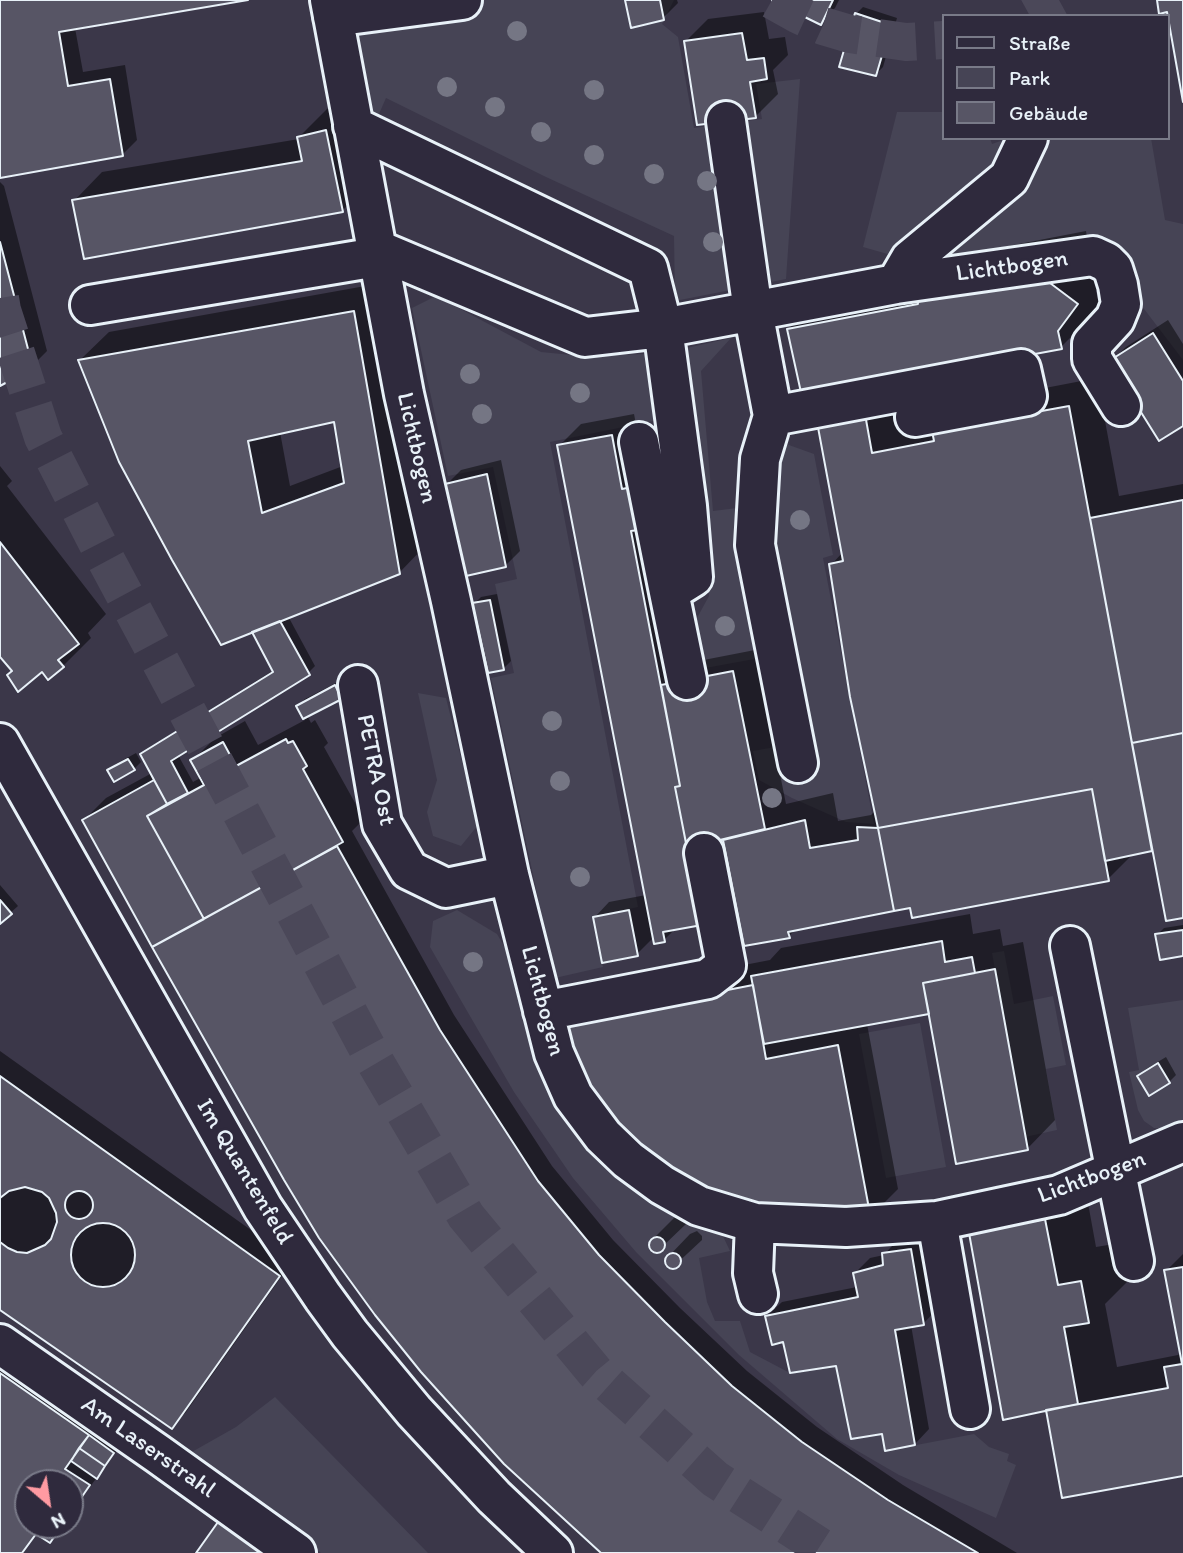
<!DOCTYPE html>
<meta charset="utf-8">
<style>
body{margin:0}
#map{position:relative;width:1183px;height:1553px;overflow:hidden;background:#2f2a3d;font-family:Itim,sans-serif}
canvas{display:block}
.legend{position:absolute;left:942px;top:14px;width:228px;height:126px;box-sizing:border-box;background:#2f2a3d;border:2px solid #797a88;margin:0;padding:9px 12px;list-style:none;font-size:21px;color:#e8f1f8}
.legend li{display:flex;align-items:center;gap:14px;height:35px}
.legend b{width:35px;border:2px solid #797a88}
.north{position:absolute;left:14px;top:1469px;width:70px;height:70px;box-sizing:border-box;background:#2f2a3d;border:2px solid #797a88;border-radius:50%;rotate:151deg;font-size:19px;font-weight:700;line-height:28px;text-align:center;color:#e8f1f8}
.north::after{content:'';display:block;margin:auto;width:24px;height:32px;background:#ff9aa2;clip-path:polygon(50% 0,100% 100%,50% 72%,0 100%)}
</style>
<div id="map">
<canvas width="1183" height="1553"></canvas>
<ul class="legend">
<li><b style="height:9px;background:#2f2a3d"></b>Straße</li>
<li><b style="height:19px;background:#464455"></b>Park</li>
<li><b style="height:19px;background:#575565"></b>Gebäude</li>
</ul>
<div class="north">N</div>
</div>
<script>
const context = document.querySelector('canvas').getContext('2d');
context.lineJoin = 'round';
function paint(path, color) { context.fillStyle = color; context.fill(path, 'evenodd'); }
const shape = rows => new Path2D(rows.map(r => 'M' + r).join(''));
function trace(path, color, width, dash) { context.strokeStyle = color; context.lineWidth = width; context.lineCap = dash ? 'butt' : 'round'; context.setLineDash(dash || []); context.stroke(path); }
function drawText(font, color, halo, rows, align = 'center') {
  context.font = font + ' Itim,sans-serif'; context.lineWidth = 5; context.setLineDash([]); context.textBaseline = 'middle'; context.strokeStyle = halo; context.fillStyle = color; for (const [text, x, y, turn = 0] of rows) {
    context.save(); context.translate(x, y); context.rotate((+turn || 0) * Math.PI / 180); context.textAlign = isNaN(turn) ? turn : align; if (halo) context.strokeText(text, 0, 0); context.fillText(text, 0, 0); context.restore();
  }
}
const built = shape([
 [0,0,1183,0,1183,1553,0,1553],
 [943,16,1167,16,1167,138,943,138],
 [28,1483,70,1483,70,1525,28,1525]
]);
const green = shape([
 [351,0,674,0,662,24,678,37,694,128,762,119,756,84,800,79,786,279,675,301,674,236,546,177,386,98,375,123],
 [897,112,943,112,943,138,990,138,992,144,1009,138,1151,138,1165,220,1183,224,1183,360,1138,301,1113,256,933,267,863,247],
 [436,296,541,352,582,356,646,354,658,420,550,442,638,907,593,917,603,967,555,978,491,678,514,673,495,584,517,579,493,467,448,476,412,308],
 [731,338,701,371,713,511,737,508,745,589,760,658,700,669,691,629,709,596,682,349],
 [775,440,814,454,833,555,823,558,874,824,846,822,792,798,759,780,753,751,808,741,779,582,769,498],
 [418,693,446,698,478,825,461,846,433,836,427,812,437,780],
 [457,910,497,934,511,958,536,1059,555,1104,589,1151,616,1176,653,1201,721,1232,730,1251,699,1258,707,1302,715,1321,740,1321,750,1352,790,1373,836,1366,851,1439,882,1434,885,1451,974,1434,989,1447,1009,1454,1007,1461,1016,1465,996,1518,899,1475,837,1439,739,1355,636,1252,573,1178,514,1092,430,947,433,921],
 [1004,951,1014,1004,1053,996,1066,1065,1046,1069,1057,1130,1025,1137,992,953],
 [1183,1000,1183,1121,1166,1128,1154,1128,1144,1121,1138,1110,1129,1072,1139,1070,1128,1008],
 [920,1023,946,1167,886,1178,859,1034],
 [275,1397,428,1553,321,1553,191,1460,190,1453,236,1427]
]);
const shadow = shape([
 [0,0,237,0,75,28,83,72,125,65,137,140,122,155,0,168],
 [627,0,677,0,678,3,663,18],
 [774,0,839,0,835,8,821,22],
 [863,7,897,18,883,67,876,74,856,14],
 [764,12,769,39,785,37,788,55,773,70,778,94,756,116,686,41,708,19],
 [354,102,371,182,342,211,74,201,102,172,299,139,299,137,327,109],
 [0,182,4,186,47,351,32,366,0,384],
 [1086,231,1088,244,1116,265,1096,291,1100,308,1061,347,789,329,828,290,945,268,957,256],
 [382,283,427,544,399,573,288,616,315,666,308,673,178,755,193,782,202,777,193,760,215,738,245,721,258,745,305,720,298,706,305,699,342,680,341,698,307,715,311,723,315,720,328,743,324,747,364,819,352,831,454,1015,552,1166,613,1240,680,1308,747,1371,817,1427,903,1485,1017,1553,604,1553,84,820,106,798,152,773,143,754,150,747,274,670,253,631,80,360,109,332],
 [336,420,343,466,290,486,280,432],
 [1168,320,1183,344,1183,424,1111,361,1126,347],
 [1097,378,1119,496,1183,484,1183,916,1154,848,1152,850,1134,853,1108,879,912,906,797,928,789,936,725,841,729,836,711,840,676,928,664,940,654,937,637,954,595,917,609,902,646,895,559,446,581,424,634,414,683,664,755,650,786,804,833,793,838,821,871,815,876,810,831,565,843,552,847,395,962,404],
 [501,460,520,551,505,566,446,485,461,470],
 [0,466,12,481,7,486,106,614,88,633,91,638,63,666,42,670,14,671,0,654],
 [497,594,511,661,504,668,474,604,481,597],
 [136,753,141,762,134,769,110,771,116,764],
 [0,885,18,906,0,922],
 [970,914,973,934,1000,929,1003,946,1023,942,1055,1120,1027,1149,930,1012,867,1024,898,1189,870,1217,589,995,770,960,781,948],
 [1183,925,1183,954,1157,935,1164,928],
 [0,1051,293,1260,186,1412,171,1427,0,1307],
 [1166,1057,1176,1075,1169,1082,1149,1094,1139,1076,1146,1069],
 [1084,1181,1096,1247,1120,1243,1127,1282,1105,1304,1117,1367,1178,1355,1181,1352,1166,1271,1183,1254,1183,1474,1048,1408,971,1234],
 [681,1215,686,1220,686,1224,663,1246,657,1251,654,1250,651,1248,651,1241,674,1218],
 [697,1231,702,1236,702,1240,673,1267,667,1263,668,1257,690,1234],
 [926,1236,938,1308,924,1323,911,1325,929,1429,915,1444,884,1432,837,1364,784,1340,767,1316,782,1302,857,1287,855,1273,870,1258,884,1255,898,1239],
 [0,1362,120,1446,70,1514,70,1483,28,1483,28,1525,62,1525,49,1540,37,1532,23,1553,0,1553],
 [241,1501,315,1553,198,1553,219,1523]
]);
const building = shape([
 [0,0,248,0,59,32,68,86,110,79,123,156,0,178,0,0],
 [625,0,660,0,664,20,631,28,625,0],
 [772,0,833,0,821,25,772,1,772,0],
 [1157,0,1183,0,1183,102,1167,12,1159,14,1157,0],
 [855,13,891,25,876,76,839,67,855,13],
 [742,33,747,60,764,58,767,79,750,82,756,118,697,125,684,41,742,33],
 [326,130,343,212,84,259,72,200,302,161,297,137,326,130],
 [0,242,33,368,0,386,0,242],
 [1048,269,1050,283,1078,304,1058,331,1062,349,802,397,787,329,918,304,917,294,1048,269],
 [354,311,400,574,221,645,172,560,119,462,78,360,354,311],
 [334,422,344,483,262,513,248,441,334,422],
 [1153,333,1183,381,1183,426,1159,441,1109,361,1153,333],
 [1069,406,1152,851,1105,861,1092,789,878,828,850,697,829,564,843,561,817,422,865,414,872,453,934,441,932,431,1069,406],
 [612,435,622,489,637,486,645,529,631,531,680,786,675,787,702,925,663,932,665,942,654,944,557,445,612,435],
 [487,474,506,567,466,576,445,484,487,474],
 [1183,500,1183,733,1132,743,1090,518,1183,500],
 [0,542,79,644,58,660,64,667,48,680,42,672,18,692,7,675,12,671,0,657,0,542],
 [490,600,504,670,488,673,472,603,490,600],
 [280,621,310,675,171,761,188,793,167,804,140,754,273,672,252,632,280,621],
 [733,671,765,829,687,848,675,787,680,786,661,685,733,671],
 [335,685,342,699,303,719,296,706,335,685],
 [1183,733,1183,918,1166,921,1132,743,1183,733],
 [286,739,288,743,293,741,307,766,303,769,343,842,204,919,147,816,204,785,190,760,223,742,236,766,286,739],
 [128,759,135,770,114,782,107,770,128,759],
 [154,780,167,804,147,816,204,919,152,947,82,820,154,780],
 [1092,789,1109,881,912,918,910,908,894,911,878,828,1092,789],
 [805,820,810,848,858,840,857,827,878,828,894,911,788,932,790,938,744,946,723,840,805,820],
 [337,846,440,1030,538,1181,599,1255,665,1322,732,1386,802,1442,888,1500,978,1553,601,1553,504,1464,421,1372,375,1315,319,1238,284,1180,152,947,337,846],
 [0,900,12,914,0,924,0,900],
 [629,910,638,956,602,963,593,917,629,910],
 [1183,930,1183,956,1160,960,1155,934,1183,930],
 [942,941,945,962,972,957,975,973,923,983,929,1014,764,1044,751,976,942,941],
 [995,969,1028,1150,956,1164,923,983,995,969],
 [753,985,766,1059,838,1045,871,1219,711,1198,618,1142,568,1061,559,1023,753,985],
 [1158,1063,1170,1083,1149,1096,1137,1076,1158,1063],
 [0,1076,280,1276,172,1429,0,1310,0,1076],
 [25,1187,42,1192,49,1198,56,1213,57,1222,51,1239,45,1245,27,1253,17,1252,8,1248,0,1242,0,1198,9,1191,25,1187],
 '65 1205a14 14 0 1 1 28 0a14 14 0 1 1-28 0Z',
 [1045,1219,1058,1285,1081,1281,1089,1323,1064,1327,1078,1404,1003,1420,969,1233,1045,1219],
 '71 1255a32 32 0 1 1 64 0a32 32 0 1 1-64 0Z',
 '649 1245a8 8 0 1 1 16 0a8 8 0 1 1-16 0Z',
 [911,1249,924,1325,895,1330,915,1445,885,1451,882,1434,851,1439,836,1366,790,1373,783,1342,772,1345,765,1316,858,1297,853,1273,883,1265,882,1253,911,1249],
 '665 1261a8 8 0 1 1 16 0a8 8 0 1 1-16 0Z',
 [1183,1267,1183,1476,1062,1498,1046,1410,1168,1388,1164,1367,1182,1364,1164,1270,1183,1267],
 [0,1373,89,1435,65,1469,90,1485,70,1514,70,1483,28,1483,28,1525,62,1525,50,1543,36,1534,22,1553,0,1553,0,1373],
 [89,1435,114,1453,105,1466,79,1448,89,1435],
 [79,1448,105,1466,97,1479,71,1461,79,1448],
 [218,1522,262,1553,196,1553,218,1522]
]);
const minorTunnel = shape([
 [772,0,797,14,823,26,850,34,906,42,943,40],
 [1030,16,1059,0],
 [0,298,2,310,43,437,106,560,370,1053,466,1216,595,1372,715,1479,830,1553]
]);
const minor = shape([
 [330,0,404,394,451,601,509,875,554,1053,573,1096,603,1136,628,1160,662,1185,699,1206,755,1223,846,1227,937,1221,1059,1195,1183,1142],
 [333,17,462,0],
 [726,121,753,311,773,416,760,459,755,545,798,763],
 [353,126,648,268,663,328,687,506,693,577,669,592,687,680],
 [376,249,585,337,663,328,896,284,1093,256,1106,262,1113,269,1118,285,1121,304,1115,319,1092,344,1092,359,1121,406],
 [896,284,910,260,1009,178,1028,138],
 [90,305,377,257],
 [773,416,1021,369,1027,396,915,417],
 [639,442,669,592],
 [358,685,382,824,409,870,446,888,509,875],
 [0,743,263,1208,323,1297,350,1334,414,1411,494,1497,553,1553],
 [1070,946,1134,1261],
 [543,1011,708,979,726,965,704,853],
 [937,1221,970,1409],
 [755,1223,753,1273,758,1294],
 [0,1344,158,1454,296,1553]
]);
const trees = [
 [517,31],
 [447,87],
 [594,90],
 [495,107],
 [541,132],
 [594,155],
 [654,174],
 [707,181],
 [713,242],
 [470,374],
 [580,393],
 [482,414],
 [800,520],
 [725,626],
 [552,721],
 [560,781],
 [772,798],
 [580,877],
 [473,962]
];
const streetNames = [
 ["Lichtbogen",1012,267,-8],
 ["Lichtbogen",416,448,77],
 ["PETRA Ost",375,770,78],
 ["Lichtbogen",542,1001,75],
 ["Im Quantenfeld",244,1172,59],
 ["Lichtbogen",1092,1178,-20],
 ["Am Laserstrahl",148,1448,35]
];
paint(built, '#3b3749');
paint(green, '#464455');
paint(shadow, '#0007');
paint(building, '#575565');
trace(building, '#e8f1f8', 2);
trace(minorTunnel, '#4b4859', 38, [38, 19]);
trace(minor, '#e8f1f8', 44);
trace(minor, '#2f2a3d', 38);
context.fillStyle = '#757684';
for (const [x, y] of trees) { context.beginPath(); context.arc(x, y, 10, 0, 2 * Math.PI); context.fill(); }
drawText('24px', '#e8f1f8', '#2f2a3d', streetNames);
</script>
